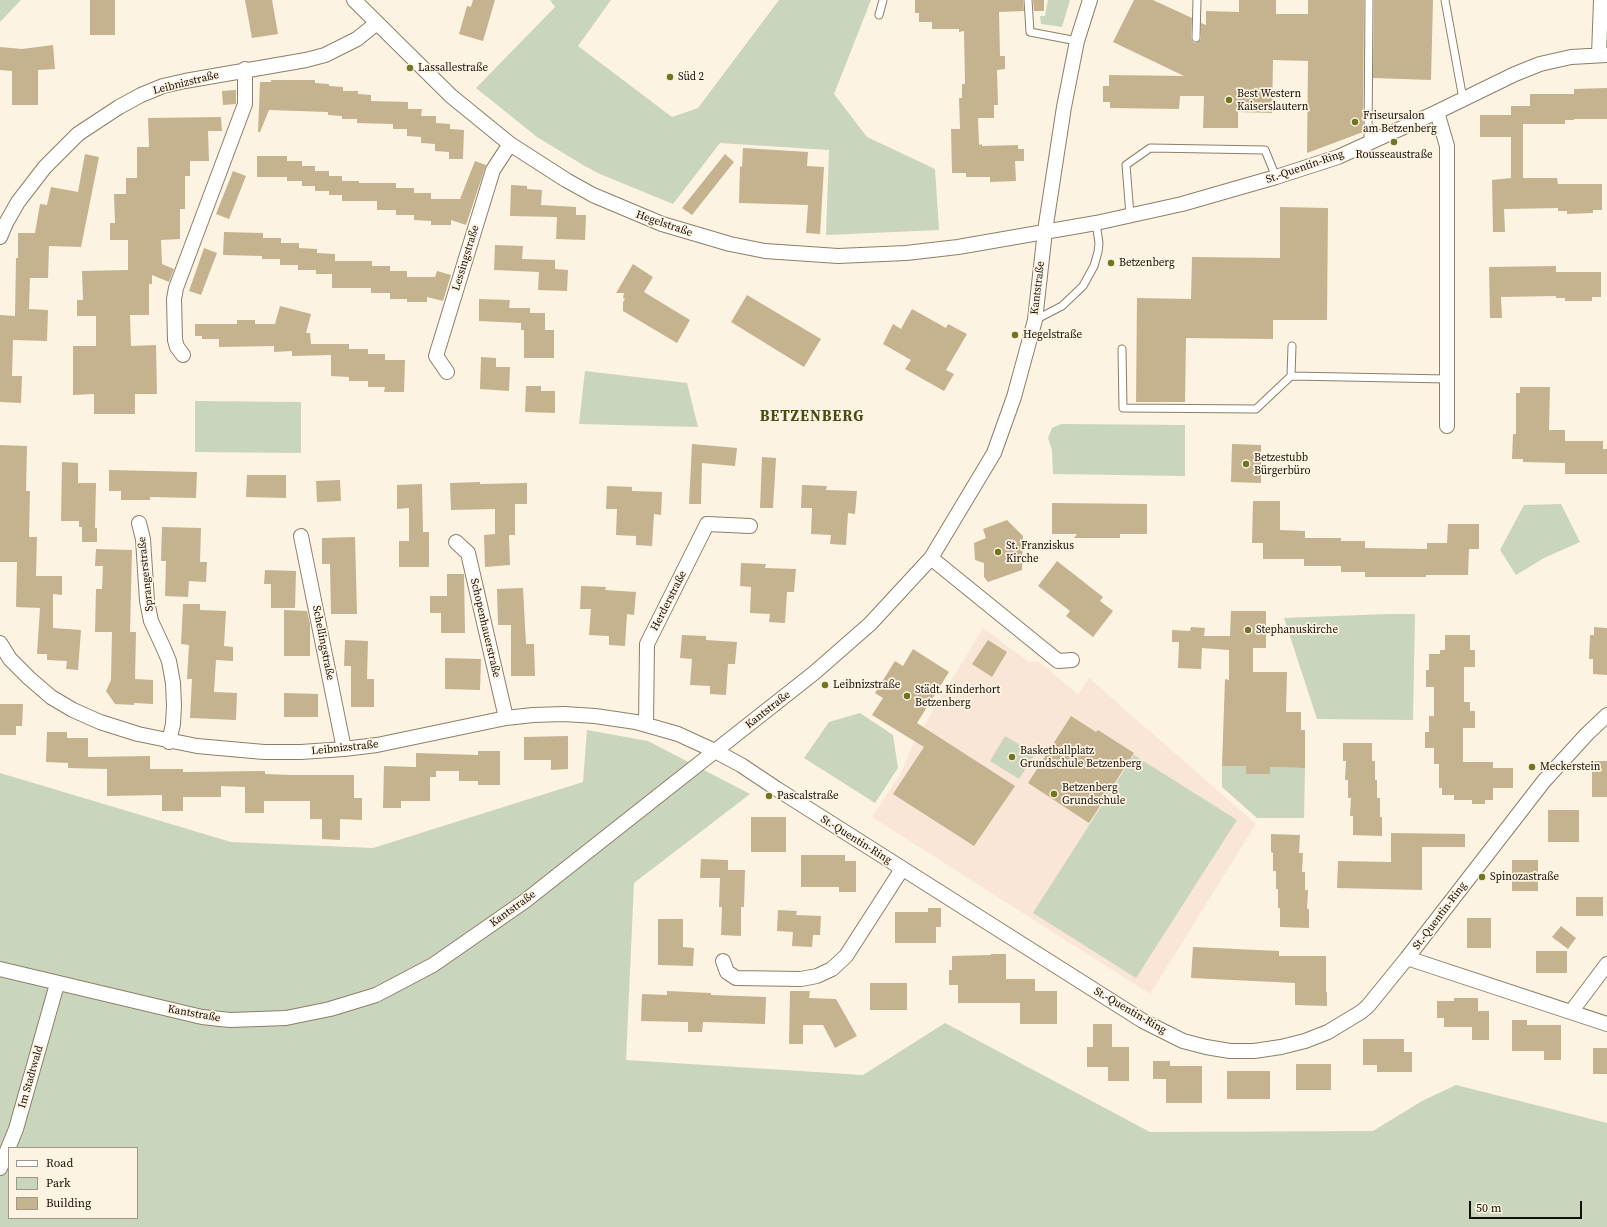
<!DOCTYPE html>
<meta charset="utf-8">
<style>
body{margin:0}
#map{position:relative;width:1607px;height:1227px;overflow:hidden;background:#fdf3e3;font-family:"Source Serif 4",serif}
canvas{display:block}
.legend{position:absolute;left:8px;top:1147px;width:130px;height:72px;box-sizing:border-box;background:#fdf3e3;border:1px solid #9f978b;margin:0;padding:5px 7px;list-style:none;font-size:12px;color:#130e06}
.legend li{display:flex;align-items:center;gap:8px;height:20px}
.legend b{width:20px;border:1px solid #9f978b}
.scale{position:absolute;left:1469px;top:1201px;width:113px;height:18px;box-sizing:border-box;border:2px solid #130e06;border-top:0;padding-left:5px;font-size:12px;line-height:14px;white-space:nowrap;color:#130e06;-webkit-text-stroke:3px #fdf3e3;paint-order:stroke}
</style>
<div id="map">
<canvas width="1607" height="1227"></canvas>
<ul class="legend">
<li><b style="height:5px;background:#fff"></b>Road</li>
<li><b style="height:11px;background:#c9d5bd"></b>Park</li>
<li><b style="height:11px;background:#c5b28f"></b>Building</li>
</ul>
<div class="scale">50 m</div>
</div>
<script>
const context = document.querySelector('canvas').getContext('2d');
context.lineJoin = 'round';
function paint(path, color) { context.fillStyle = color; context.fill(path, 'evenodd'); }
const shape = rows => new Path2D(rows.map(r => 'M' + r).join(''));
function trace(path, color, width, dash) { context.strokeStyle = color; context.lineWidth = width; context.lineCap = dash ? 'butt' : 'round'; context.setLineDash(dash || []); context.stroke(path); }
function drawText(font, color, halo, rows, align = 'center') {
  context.font = font + ' "Source Serif 4",serif'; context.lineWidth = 3.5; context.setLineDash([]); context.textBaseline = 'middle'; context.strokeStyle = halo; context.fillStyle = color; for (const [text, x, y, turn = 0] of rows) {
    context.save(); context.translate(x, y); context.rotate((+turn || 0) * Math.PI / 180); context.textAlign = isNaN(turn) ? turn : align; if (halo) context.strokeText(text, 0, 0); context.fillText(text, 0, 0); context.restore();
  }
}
const education = shape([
 [983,628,1029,662,1039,662,1078,694,1089,678,1256,824,1150,994,872,817,902,771,914,742]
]);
const green = shape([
 [0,0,21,0,0,22],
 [550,0,611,0,578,46,672,117,698,108,779,0,871,0,834,94,867,137,935,169,939,230,826,235,829,150,720,143,673,204,600,174,583,165,537,137,476,88,555,7],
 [1048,0,1070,0,1062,27,1041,24,1040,16,1045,16],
 [585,371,687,383,698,427,579,424],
 [195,401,301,402,301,453,195,452],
 [1061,424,1185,425,1185,476,1053,474,1052,450,1048,438,1052,428],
 [1561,504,1580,542,1544,558,1516,575,1500,550,1524,505],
 [1387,614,1415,614,1413,720,1317,719,1284,618],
 [860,713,893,735,898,768,875,803,804,758,829,722],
 [587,730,648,741,750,794,634,883,626,1060,863,1075,945,1023,1150,1132,1373,1131,1422,1101,1456,1085,1607,1123,1607,1227,0,1227,0,773,231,842,373,848,583,782],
 [9,1148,137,1148,137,1218,9,1218],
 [1005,736,1035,754,1019,779,990,761],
 [1134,755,1237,820,1136,978,1033,913],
 [1222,766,1246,766,1246,774,1270,774,1270,767,1305,768,1304,818,1257,818,1222,787]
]);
const building = shape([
 [90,0,115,0,115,35,90,35],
 [245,0,272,0,278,34,252,38],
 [473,0,495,0,483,41,459,34,467,6,471,7],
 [915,0,1023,0,1024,11,999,12,1000,56,1005,56,1005,69,997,70,998,105,994,105,994,118,978,118,979,145,982,144,982,146,1018,145,1018,149,1024,149,1024,161,1015,161,1016,181,990,182,990,177,966,177,966,173,952,173,951,129,960,129,959,98,962,98,962,84,965,84,964,31,959,32,959,29,932,29,932,22,919,22,919,13,915,13],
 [1033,0,1044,0,1044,11,1034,11],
 [1134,0,1153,0,1192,18,1191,38,1193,42,1196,43,1201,39,1201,23,1206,25,1206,11,1239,12,1239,0,1276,0,1276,14,1308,14,1308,0,1364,0,1363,132,1307,153,1308,61,1273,60,1272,113,1238,112,1238,128,1203,128,1204,96,1180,96,1179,109,1110,108,1110,102,1103,102,1103,86,1109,86,1109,75,1184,76,1113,42],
 [1374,0,1433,0,1431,80,1373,78],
 [53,45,55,69,38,70,38,105,12,105,12,71,0,70,0,47,22,49],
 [271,80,315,80,315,83,329,84,329,86,343,87,343,91,358,91,358,94,371,95,371,101,408,102,408,109,422,109,421,116,436,116,436,123,450,124,450,129,464,130,463,159,449,159,449,152,435,151,435,144,421,143,421,137,407,136,407,129,393,129,393,124,357,123,357,119,342,119,342,116,328,115,328,112,269,110,260,132,258,132,260,82,271,82],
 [1607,88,1607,119,1574,119,1574,120,1565,120,1565,124,1523,124,1523,178,1557,178,1558,184,1602,184,1602,210,1593,210,1593,213,1567,214,1567,211,1558,211,1558,208,1504,209,1505,232,1493,232,1492,180,1511,178,1511,137,1480,137,1480,115,1511,115,1511,106,1530,106,1530,94,1574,94,1574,89],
 [236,90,236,104,223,105,222,91],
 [221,117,222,131,208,131,209,161,190,161,190,176,185,176,185,209,180,209,180,239,161,240,162,264,174,269,169,282,152,275,152,284,149,284,149,315,130,315,131,346,156,345,157,394,135,394,135,414,94,414,94,394,73,395,73,346,96,346,96,316,77,316,77,300,83,300,82,271,128,270,128,240,110,240,110,223,115,223,114,194,126,194,126,178,137,178,137,147,149,147,148,118],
 [743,148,808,152,807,166,824,167,820,234,806,233,808,205,739,203,740,166,742,167],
 [85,154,99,157,81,247,49,246,48,278,30,278,29,309,48,310,47,341,13,340,12,376,22,376,21,403,0,402,0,315,15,316,16,258,18,258,18,233,35,233,40,204,47,205,51,187,78,192],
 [725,154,734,162,692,215,682,208],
 [257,156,287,156,287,161,302,161,302,166,315,166,315,171,329,171,329,176,342,176,342,181,359,181,359,183,396,183,396,188,414,188,414,193,431,193,431,199,460,199,475,161,486,165,466,225,451,220,451,225,431,225,431,221,414,220,414,215,396,215,396,210,377,210,377,201,342,201,342,195,329,195,329,191,315,191,315,186,302,186,302,181,287,181,287,177,257,177],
 [233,171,246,176,229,219,216,214],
 [511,185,527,186,527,189,542,190,541,205,576,207,576,215,586,215,585,240,556,239,557,217,510,216],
 [1280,207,1328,208,1327,320,1273,320,1273,339,1186,338,1185,402,1136,402,1137,298,1191,299,1192,257,1280,258],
 [224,232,263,233,263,238,281,238,281,243,299,243,299,248,317,249,317,253,335,254,335,261,372,261,372,266,390,266,390,271,407,271,407,277,435,277,437,271,451,275,443,301,427,297,427,302,407,302,407,299,390,299,390,293,371,293,371,288,332,288,332,274,316,274,316,270,298,270,298,265,280,265,280,259,262,259,262,256,223,255],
 [495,245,523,246,522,259,555,260,555,269,568,270,567,291,538,290,539,272,494,270],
 [204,248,217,253,201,295,189,291],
 [633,264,653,277,644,292,690,320,677,343,623,311,623,302,625,299,623,298,624,293,616,293],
 [1556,266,1556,272,1601,272,1601,297,1592,297,1592,301,1565,301,1565,298,1556,298,1556,296,1501,297,1502,318,1490,318,1489,267],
 [747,295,821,339,804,367,731,322],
 [479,299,510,300,509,308,530,308,530,313,545,313,545,330,554,330,554,358,524,358,524,330,521,330,521,323,479,321],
 [280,306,311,314,306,333,310,333,311,344,349,344,349,349,368,349,368,354,385,354,385,360,405,360,404,392,384,392,385,387,368,387,368,381,349,381,349,377,331,376,331,355,292,356,292,351,274,352,274,346,219,347,219,339,202,339,202,336,195,336,195,324,237,324,237,320,255,320,255,324,275,324],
 [912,309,946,328,948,324,967,334,946,370,954,374,944,391,905,369,911,360,883,344,893,324,901,329],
 [481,357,496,358,496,367,510,367,509,391,480,389],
 [526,386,541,386,541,391,555,391,555,413,525,412],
 [1520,387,1550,387,1549,430,1565,430,1565,441,1603,441,1603,449,1607,449,1607,474,1565,474,1565,463,1523,462,1523,459,1512,459,1513,434,1516,434,1516,393,1520,393],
 [692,444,737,448,735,466,702,463,701,504,689,504],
 [1232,444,1261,445,1261,483,1231,482],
 [0,445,27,446,26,491,30,491,29,537,37,537,36,576,62,576,62,595,53,594,53,628,81,630,78,670,66,669,67,661,47,660,47,654,37,654,40,608,16,607,17,562,0,562],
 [762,457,776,458,773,508,760,508],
 [62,462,78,463,78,483,96,483,95,528,97,528,97,542,82,542,82,527,79,527,79,521,61,521],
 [109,470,197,472,196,498,150,497,150,500,121,500,121,491,109,491],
 [247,475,286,475,286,498,246,497],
 [340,480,341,501,317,502,316,481],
 [480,482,480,484,527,483,527,504,515,504,515,535,509,535,510,565,485,567,484,535,495,534,495,509,451,510,450,483],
 [422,484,423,532,429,532,429,567,399,567,399,541,409,541,409,508,397,509,397,485],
 [802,485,827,486,826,490,857,491,855,514,848,513,846,545,830,544,831,535,811,534,812,508,801,508],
 [607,486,632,487,632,491,662,492,661,515,654,514,652,546,636,545,636,536,616,535,617,509,606,509],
 [1253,501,1280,501,1280,530,1305,531,1305,538,1341,538,1341,541,1365,541,1365,548,1427,549,1427,543,1447,543,1448,524,1479,524,1479,549,1469,549,1468,575,1426,575,1426,577,1365,577,1365,572,1341,572,1341,566,1304,566,1304,559,1263,559,1263,543,1252,543],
 [1052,503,1147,504,1147,534,1120,534,1120,538,1074,538,1077,534,1052,534],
 [1007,520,1023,536,1022,570,988,582,984,577,984,563,975,560,974,543,986,538,983,529],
 [162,527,201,528,200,562,207,562,206,582,189,581,188,597,165,596,166,561,161,561],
 [355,537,357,614,331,614,330,564,322,564,322,538],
 [96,549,132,550,130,632,136,632,135,679,153,680,153,704,134,703,134,705,115,704,106,691,111,680,112,632,95,632,96,589,102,589,103,566,95,566],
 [1057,561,1103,597,1100,601,1113,611,1093,637,1066,616,1070,611,1038,586],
 [741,563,766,564,765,568,796,569,794,592,787,592,785,623,769,622,770,614,750,613,751,587,740,586],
 [265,570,296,571,295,608,271,608,271,584,264,584],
 [447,574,464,574,465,633,441,633,441,613,430,613,430,596,447,596],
 [581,586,606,587,605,590,636,592,634,615,627,614,625,646,609,645,609,636,589,635,591,609,580,609],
 [523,588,526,644,534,644,535,676,511,676,511,625,498,625,497,589],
 [183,604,200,604,200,610,226,611,224,646,233,647,233,661,216,660,214,692,237,693,236,720,190,718,192,679,187,679,189,645,181,644],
 [284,610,307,611,310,624,310,656,284,656],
 [1231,611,1266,611,1266,648,1253,648,1253,672,1287,672,1286,712,1301,712,1301,730,1305,730,1305,768,1270,767,1270,774,1246,774,1246,766,1222,766,1225,679,1229,680,1229,650,1202,648,1201,669,1178,668,1179,642,1172,642,1172,630,1190,631,1191,627,1205,628,1204,636,1230,636],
 [1594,627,1607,628,1607,675,1593,674,1593,659,1589,659,1590,635,1594,635],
 [682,635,706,636,706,640,737,642,735,664,728,664,726,695,710,694,710,686,690,685,692,659,680,658],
 [1445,635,1470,635,1470,650,1475,650,1475,667,1464,667,1464,702,1470,702,1470,711,1475,711,1475,728,1463,728,1463,762,1493,762,1493,768,1513,768,1513,788,1493,788,1493,800,1485,800,1485,804,1472,804,1472,800,1454,800,1454,795,1442,795,1442,788,1439,788,1439,764,1434,764,1434,748,1425,748,1425,732,1429,732,1429,716,1434,716,1434,687,1426,687,1426,670,1429,670,1429,654,1440,654,1440,650,1445,650],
 [345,640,368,641,367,679,374,679,374,707,351,707,351,666,344,666],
 [988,640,1007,652,992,677,972,664],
 [913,649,949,672,917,723,1015,786,974,846,893,794,924,747,872,715,883,698,875,693,895,661,903,666],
 [445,658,481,659,480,690,445,689],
 [284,693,318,694,318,717,284,717],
 [0,704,23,704,22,726,16,726,16,735,0,735],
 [1071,716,1096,732,1098,730,1134,753,1089,823,1028,783],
 [47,732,67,732,67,738,88,738,88,757,150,756,150,769,183,769,183,772,265,771,265,774,292,775,354,775,354,798,362,798,362,820,340,819,340,840,322,839,322,819,310,819,310,801,264,801,264,813,245,813,245,787,221,786,221,797,183,797,183,811,162,811,162,795,107,796,107,769,68,768,68,763,46,762],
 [568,736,568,769,551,770,551,760,524,760,524,737],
 [1343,743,1372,743,1372,761,1375,761,1375,780,1377,780,1377,798,1380,798,1380,817,1382,817,1382,836,1353,835,1353,816,1350,816,1351,798,1348,798,1348,780,1345,780,1346,761,1343,761],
 [478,751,500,751,500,785,478,785,478,781,459,781,459,771,436,771,436,777,430,777,430,801,401,801,401,808,383,808,384,766,416,767,416,753,478,755],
 [1592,761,1607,761,1607,797,1592,797],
 [1548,810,1579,810,1579,842,1548,842],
 [751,817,786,817,786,852,751,852],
 [1391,833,1465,834,1465,847,1422,847,1422,890,1337,888,1338,861,1391,862],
 [1271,834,1300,835,1299,853,1303,853,1302,872,1305,872,1305,890,1308,890,1307,909,1309,909,1309,928,1280,927,1280,908,1278,908,1278,889,1276,889,1276,871,1273,871,1273,853,1271,852],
 [801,855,845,855,845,861,856,861,856,892,839,892,839,887,801,887],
 [701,859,728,860,728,870,745,870,744,907,741,907,741,936,721,935,722,907,719,907,720,878,700,878],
 [1512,860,1538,860,1538,891,1512,891],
 [1576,897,1603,897,1603,916,1576,916],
 [928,908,941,908,941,927,936,927,936,943,895,943,895,912,928,912],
 [778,910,797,911,796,915,821,916,820,935,813,935,812,947,792,946,793,932,777,931],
 [1467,918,1491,918,1491,948,1467,948],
 [658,919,683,919,683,947,694,948,693,966,658,965],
 [1561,926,1576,938,1568,949,1552,937],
 [1193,947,1279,951,1279,956,1326,956,1326,992,1327,992,1327,1006,1295,1005,1295,983,1191,978],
 [1536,951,1567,951,1567,973,1536,973],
 [991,954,1006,954,1006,979,1035,979,1035,991,1057,991,1057,1024,1020,1024,1020,1003,958,1003,958,985,949,985,949,970,952,970,952,956,991,955],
 [870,983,907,983,907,1010,870,1010],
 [667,991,711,993,711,995,766,997,765,1024,703,1022,702,1032,688,1032,688,1022,641,1021,642,994,667,995],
 [790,991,810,991,809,998,836,999,857,1036,835,1048,823,1025,803,1025,803,1044,789,1044],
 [1454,998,1478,998,1478,1011,1489,1011,1489,1040,1472,1040,1472,1027,1444,1027,1444,1018,1437,1018,1437,1001,1454,1001],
 [1512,1020,1527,1020,1527,1025,1561,1025,1561,1060,1544,1060,1544,1051,1512,1051],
 [1093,1024,1112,1024,1112,1047,1129,1047,1129,1081,1108,1081,1108,1067,1087,1067,1087,1047,1093,1047],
 [1363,1039,1404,1039,1404,1052,1412,1052,1412,1072,1377,1072,1377,1065,1363,1065],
 [1593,1048,1607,1048,1607,1074,1593,1074],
 [1153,1061,1170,1061,1170,1066,1202,1066,1202,1103,1166,1103,1166,1079,1153,1079],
 [1296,1064,1331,1064,1331,1090,1296,1090],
 [1227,1071,1270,1071,1270,1099,1227,1099]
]);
const lane = shape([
 [1028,0,1030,32,1077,41],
 [1445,0,1463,99],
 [879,15,883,0],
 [1196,38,1197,0],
 [1368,143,1369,0],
 [1130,215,1126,165,1150,148,1265,150,1276,177],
 [1035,320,1062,306,1083,286,1094,266,1098,252,1099,243,1096,223],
 [1122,349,1123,408,1256,409,1291,376,1292,346],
 [1291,376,1447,379]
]);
const street = shape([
 [354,0,451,96,510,144,566,180,593,195,662,224,730,244,765,251,838,256,906,253,958,247,1096,223,1182,204,1276,177,1338,157,1437,112,1515,74,1540,64,1571,57,1607,55],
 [1599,55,1601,0],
 [1437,112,1447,146,1447,426],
 [0,237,6,223,18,202,45,167,78,134,119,107,141,95,163,86,185,81,306,60,325,55,357,39,377,23],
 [183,355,177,347,175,340,174,299,176,288,245,104,245,69],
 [447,372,436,356,493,170,510,144],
 [139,523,143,539,147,601,151,621,164,649,169,661,173,683,174,706,173,724,169,742],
 [301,536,344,749],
 [456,542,468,553,506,718],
 [931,558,1058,661,1072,660],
 [0,643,10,659,29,678,51,697,73,710,100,722,138,734,197,746,264,752,301,752,344,749,377,745,506,718,533,715,564,714,595,716,636,722,678,734,715,751,741,765,777,789,1143,1021,1183,1041,1206,1047,1230,1051,1254,1051,1281,1047,1305,1041,1328,1032,1361,1012,1368,1006,1407,958,1544,781,1587,734,1607,715],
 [646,724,647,644,707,524,750,526],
 [1407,958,1607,1024],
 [723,961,727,972,736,978,801,979,817,976,832,969,846,956,902,869],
 [0,969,202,1017,230,1020,286,1018,330,1009,376,995,433,965,525,901,814,673,870,624,931,558,994,453,1014,397,1035,320,1045,231,1064,107,1077,41,1090,0],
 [1571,1012,1607,964],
 [0,1168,16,1129,57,984]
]);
const markers = [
 [410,68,4,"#6f761f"],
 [670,77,4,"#6f761f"],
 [1229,100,4,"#6f761f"],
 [1355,122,4,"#6f761f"],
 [1394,142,4,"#6f761f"],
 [1111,263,4,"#6f761f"],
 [1015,335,4,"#6f761f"],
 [1246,464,4,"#6f761f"],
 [998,552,4,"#6f761f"],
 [1248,630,4,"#6f761f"],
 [825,685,4,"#6f761f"],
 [907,696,4,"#6f761f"],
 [1012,757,4,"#6f761f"],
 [1532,767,4,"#6f761f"],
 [1054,794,4,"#6f761f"],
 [769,796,4,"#6f761f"],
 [1482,877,4,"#6f761f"]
];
const poiNames = [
 ["Lassallestraße",418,68],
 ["Süd 2",678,77],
 ["Best Western",1237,94],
 ["Kaiserslautern",1237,107],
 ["Friseursalon",1363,116],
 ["am Betzenberg",1363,129],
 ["Rousseaustraße",1394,155,"center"],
 ["Betzenberg",1119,263],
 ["Hegelstraße",1023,335],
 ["Betzestubb",1254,458],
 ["Bürgerbüro",1254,471],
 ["St. Franziskus",1006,546],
 ["Kirche",1006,559],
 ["Stephanuskirche",1256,630],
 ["Leibnizstraße",833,685],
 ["Städt. Kinderhort",915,690],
 ["Betzenberg",915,703],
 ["Basketballplatz",1020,751],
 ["Grundschule Betzenberg",1020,764],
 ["Meckerstein",1540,767],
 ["Betzenberg",1062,788],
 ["Grundschule",1062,801],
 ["Pascalstraße",777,796],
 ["Spinozastraße",1490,877]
];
const streetNames = [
 ["Leibnizstraße",186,83,-14],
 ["St.-Quentin-Ring",1305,167,-19],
 ["Hegelstraße",664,224,19],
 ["Lessingstraße",466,258,-73],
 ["Kantstraße",1038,288,-83],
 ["Sprangerstraße",146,574,-96],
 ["Herderstraße",669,601,-63],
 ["Schopenhauerstraße",485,628,77],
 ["Schellingstraße",323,643,79],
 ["Kantstraße",768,710,-38],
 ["Leibnizstraße",345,748,-6],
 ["St.-Quentin-Ring",856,840,32],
 ["Kantstraße",513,909,-36],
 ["St.-Quentin-Ring",1440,916,-53],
 ["St.-Quentin-Ring",1130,1011,30],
 ["Kantstraße",194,1014,10],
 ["Im Stadtwald",31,1077,-74]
];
const districtNames = [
 ["BETZENBERG",812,417]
];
paint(education, '#fae6d7');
paint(green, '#c9d5bd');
paint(building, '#c5b28f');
trace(lane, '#8d7f66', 9);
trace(street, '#8d7f66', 16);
trace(lane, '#fff', 7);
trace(street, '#fff', 14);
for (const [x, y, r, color] of markers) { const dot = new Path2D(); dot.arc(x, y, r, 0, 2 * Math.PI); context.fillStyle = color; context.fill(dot); trace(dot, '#fdf3e3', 1.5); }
drawText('11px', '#130e06', '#fdf3e3', poiNames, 'left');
drawText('11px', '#130e06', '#fdf3e3', streetNames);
context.letterSpacing = '1px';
drawText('bold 15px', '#484d12', '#fdf3e3', districtNames);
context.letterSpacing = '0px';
</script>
